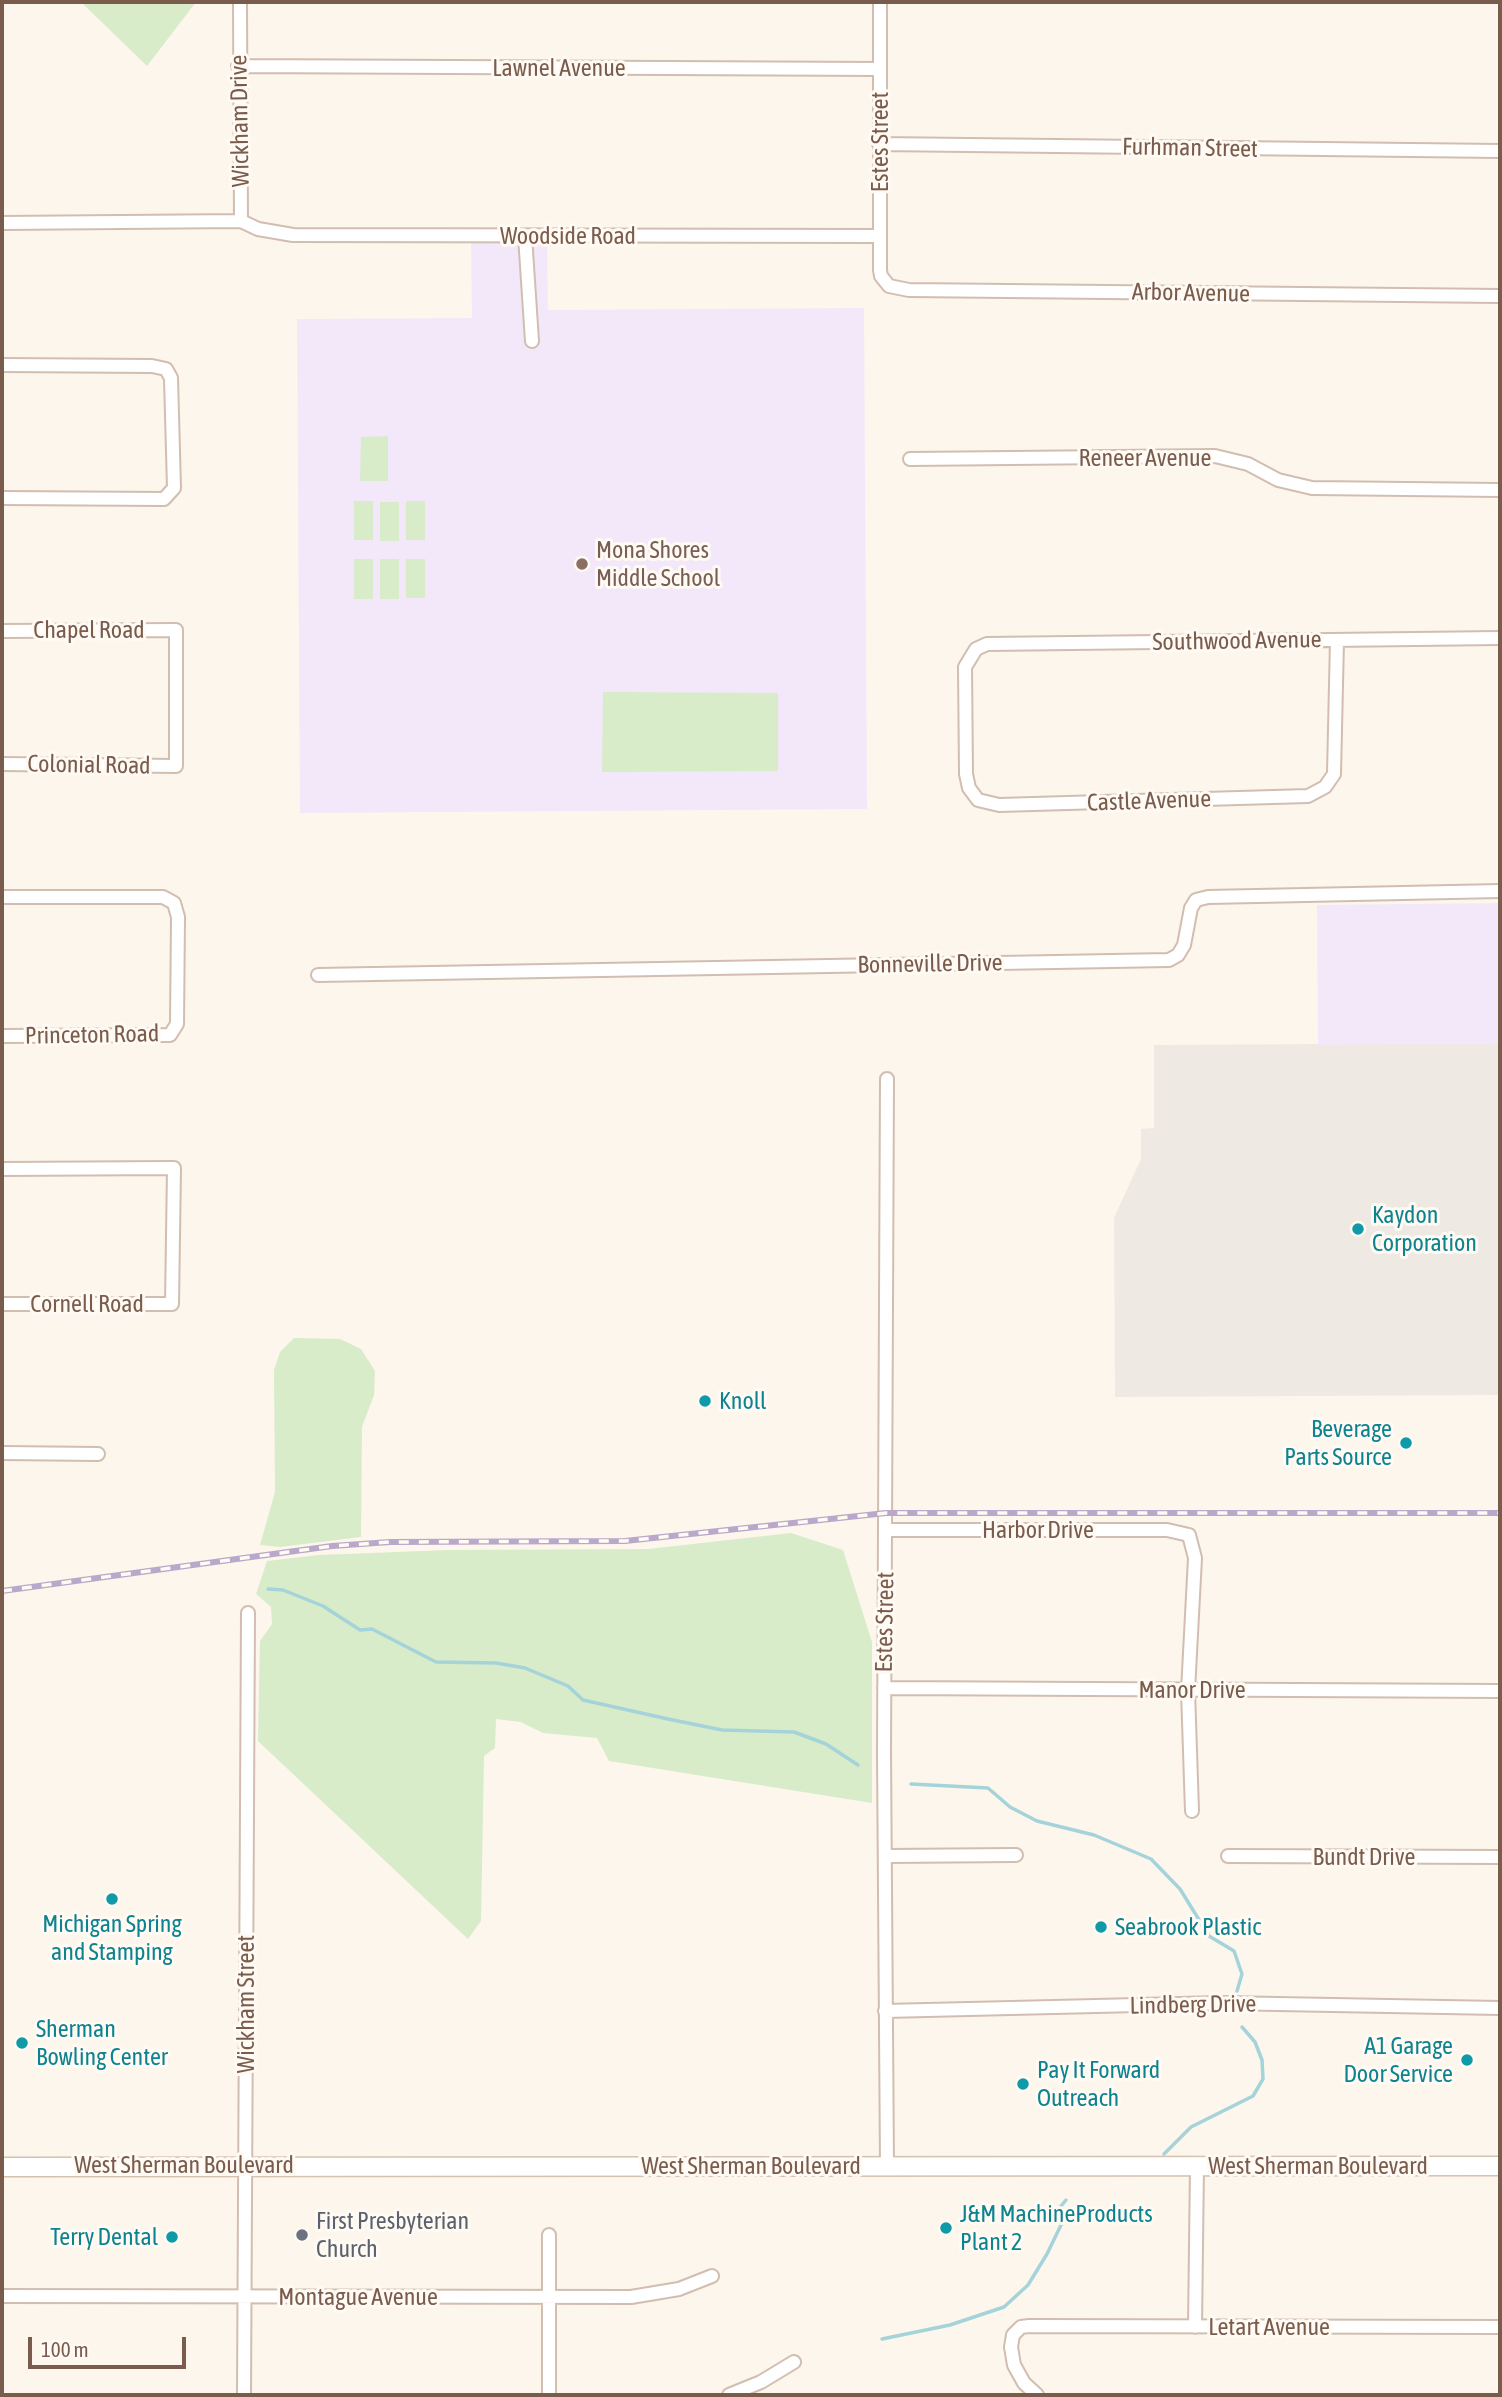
<!DOCTYPE html>
<style>
body{margin:0}
#map{position:relative;width:1502px;height:2397px;overflow:hidden;background:#fdf6ec;font-family:"Asap Condensed",sans-serif}
canvas{display:block}
.frame{position:absolute;inset:0;border:4px solid #7a5c4d;pointer-events:none}
.scale{position:absolute;left:28px;top:2337px;width:158px;height:32px;box-sizing:border-box;border:4px solid #7a5c4d;border-top:0;padding-left:9px;font-size:21px;line-height:24px;white-space:nowrap;color:#7a5c4d;-webkit-text-stroke:5px #fffaf3;paint-order:stroke}
</style>
<div id="map">
<canvas width="1502" height="2397"></canvas>
<div class="frame"></div>
<div class="scale">100 m</div>
</div>
<script>
const context = document.querySelector('canvas').getContext('2d');
context.lineJoin = 'round';
function paint(path, color) { context.fillStyle = color; context.fill(path, 'evenodd'); }
const shape = rows => new Path2D(rows.map(r => 'M' + r).join(''));
function trace(path, color, width, dash) { context.strokeStyle = color; context.lineWidth = width; context.lineCap = dash ? 'butt' : 'round'; context.setLineDash(dash || []); context.stroke(path); }
function drawText(font, color, halo, rows, align = 'center') {
  context.font = font + ' "Asap Condensed",sans-serif'; context.lineWidth = 6; context.setLineDash([]); context.textBaseline = 'middle'; context.strokeStyle = halo; context.fillStyle = color; for (const [text, x, y, turn = 0] of rows) {
    context.save(); context.translate(x, y); context.rotate((+turn || 0) * Math.PI / 180); context.textAlign = isNaN(turn) ? turn : align; if (halo) context.strokeText(text, 0, 0); context.fillText(text, 0, 0); context.restore();
  }
}
const industrial = shape([
 [1500,1043,1500,1395,1115,1397,1114,1218,1141,1159,1141,1129,1154,1128,1154,1045]
]);
const education = shape([
 [471,241,547,241,548,310,864,308,867,809,300,813,297,319,472,318],
 [1500,903,1500,1043,1318,1045,1317,905]
]);
const green = shape([
 [81,2,196,2,147,66],
 [388,436,388,481,360,481,361,437],
 [354,501,373,501,373,540,354,540],
 [406,501,425,501,425,540,406,540],
 [380,502,399,502,399,541,380,541],
 [354,559,373,559,373,599,354,599],
 [380,559,399,559,399,599,380,599],
 [406,559,425,559,425,598,406,598],
 [603,692,778,693,778,771,602,772],
 [294,1338,340,1339,361,1349,375,1371,374,1395,362,1427,361,1537,280,1547,260,1545,275,1492,274,1370,280,1352],
 [791,1533,843,1550,872,1642,872,1803,609,1761,597,1738,543,1733,521,1722,496,1719,495,1748,484,1756,481,1921,468,1939,258,1741,260,1641,272,1624,271,1607,256,1594,267,1561,319,1555,449,1550,648,1549]
]);
const stream = shape([
 [268,1589,283,1590,323,1606,360,1630,372,1629,436,1662,496,1663,525,1668,568,1686,583,1700,668,1719,722,1730,794,1732,826,1744,858,1765],
 [911,1784,988,1788,1010,1807,1037,1821,1094,1835,1151,1859,1180,1889,1209,1936,1234,1951,1242,1974,1237,1991],
 [1164,2154,1191,2127,1253,2096,1263,2079,1262,2060,1255,2042,1242,2027],
 [882,2339,950,2325,1004,2307,1028,2285,1047,2254,1062,2223,1061,2206,1066,2200]
]);
const street = shape([
 [240,2,241,221],
 [880,2,880,270,881,276,889,286,909,290,1500,296],
 [238,66,880,69],
 [879,144,1500,151],
 [2,223,241,221,258,229,293,235,880,236],
 [525,236,532,341],
 [2,365,152,366,166,369,171,378,174,488,164,499,2,498],
 [910,459,1215,456,1248,464,1278,480,1312,488,1500,490],
 [2,631,176,630,176,766,2,764],
 [1337,640,1334,774,1325,787,1308,796,999,805,978,800,969,788,966,774,965,667,976,649,987,644,1500,638],
 [2,897,163,897,174,903,178,917,177,1024,170,1035,2,1036],
 [318,975,1169,960,1178,955,1184,945,1191,908,1196,900,1208,897,1500,891],
 [887,1079,884,1752,887,2166],
 [2,1169,174,1168,172,1304,2,1304],
 [2,1453,98,1454],
 [887,1530,1167,1530,1189,1535,1195,1558,1188,1691,1192,1811],
 [884,1688,1500,1691],
 [886,1856,1016,1855],
 [1228,1856,1500,1857],
 [885,2011,1222,2003,1500,2008],
 [2,2296,631,2297,679,2289,712,2276],
 [1195,2327,1197,2166],
 [244,2395,248,1613],
 [549,2395,549,2235],
 [729,2395,761,2382,794,2362],
 [1037,2395,1024,2383,1014,2365,1011,2347,1013,2335,1021,2327,1029,2326,1500,2327]
]);
const secondary = shape([
 [2,2167,1500,2166]
]);
const rail = shape([
 [2,1591,332,1546,390,1542,625,1541,886,1513,1500,1513]
]);
const markers = [
 [582,564,7,"#8d6e63"],
 [1358,1229,7,"#0f9aa8"],
 [705,1401,7,"#0f9aa8"],
 [1406,1443,7,"#0f9aa8"],
 [112,1899,7,"#0f9aa8"],
 [1101,1927,7,"#0f9aa8"],
 [22,2043,7,"#0f9aa8"],
 [1467,2060,7,"#0f9aa8"],
 [1023,2084,7,"#0f9aa8"],
 [946,2228,7,"#0f9aa8"],
 [302,2235,7,"#6b7280"],
 [172,2237,7,"#0f9aa8"]
];
const streetNames = [
 ["Lawnel Avenue",559,68],
 ["Wickham Drive",240,121,-91],
 ["Estes Street",880,142,-90],
 ["Furhman Street",1190,148,1],
 ["Woodside Road",568,236],
 ["Arbor Avenue",1191,293,1],
 ["Reneer Avenue",1145,458],
 ["Chapel Road",89,630],
 ["Southwood Avenue",1237,641,-1],
 ["Colonial Road",89,765,1],
 ["Castle Avenue",1149,801,-2],
 ["Bonneville Drive",930,964,-1],
 ["Princeton Road",92,1035,-1],
 ["Cornell Road",87,1304],
 ["Harbor Drive",1038,1530],
 ["Estes Street",885,1622,-89],
 ["Manor Drive",1192,1690],
 ["Bundt Drive",1364,1857],
 ["Wickham Street",246,2004,-90],
 ["Lindberg Drive",1193,2005,-1],
 ["West Sherman Boulevard",184,2165],
 ["West Sherman Boulevard",751,2166],
 ["West Sherman Boulevard",1318,2166],
 ["Montague Avenue",358,2297],
 ["Letart Avenue",1269,2327]
];
const educationNames = [
 ["Mona Shores",596,550],
 ["Middle School",596,578]
];
const cultureNames = [
 ["Kaydon",1372,1215],
 ["Corporation",1372,1243],
 ["Knoll",719,1401],
 ["Beverage",1392,1429,"right"],
 ["Parts Source",1392,1457,"right"],
 ["Michigan Spring",112,1924,"center"],
 ["and Stamping",112,1952,"center"],
 ["Seabrook Plastic",1115,1927],
 ["Sherman",36,2029],
 ["Bowling Center",36,2057],
 ["A1 Garage",1453,2046,"right"],
 ["Door Service",1453,2074,"right"],
 ["Pay It Forward",1037,2070],
 ["Outreach",1037,2098],
 ["J&M MachineProducts",960,2214],
 ["Plant 2",960,2242],
 ["Terry Dental",158,2237,"right"]
];
const worshipNames = [
 ["First Presbyterian",316,2221],
 ["Church",316,2249]
];
paint(industrial, '#efe9e4');
paint(education, '#f3e8fa');
paint(green, '#d8ecc9');
trace(stream, '#a5d3da', 3.5);
trace(street, '#d1beb0', 16);
trace(secondary, '#d6c0b0', 21);
trace(street, '#fff', 12);
trace(secondary, '#fff', 18);
trace(rail, '#b9a8c9', 6);
trace(rail, '#fffaf3', 3.5, [10]);
for (const [x, y, r, color] of markers) { const dot = new Path2D(); dot.arc(x, y, r, 0, 2 * Math.PI); context.fillStyle = color; context.fill(dot); trace(dot, '#fffaf3', 2.5); }
drawText('24px', '#7a5c4d', '#fffaf3', streetNames);
drawText('24px', '#785e54', '#fffaf3', educationNames, 'left');
drawText('24px', '#0d838f', '#fffaf3', cultureNames, 'left');
drawText('24px', '#5b616d', '#fffaf3', worshipNames, 'left');
</script>
